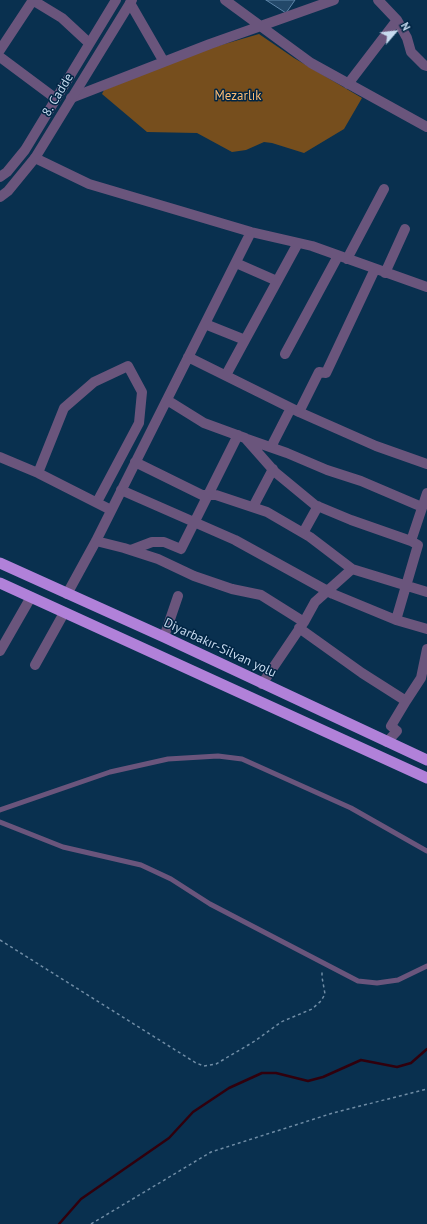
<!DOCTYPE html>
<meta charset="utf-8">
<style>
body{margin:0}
#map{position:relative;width:427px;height:1224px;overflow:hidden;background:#09304f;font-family:"PT Sans",sans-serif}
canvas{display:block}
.north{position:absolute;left:375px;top:12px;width:40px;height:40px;-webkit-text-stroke:3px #002544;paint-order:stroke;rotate:62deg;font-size:11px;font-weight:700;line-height:16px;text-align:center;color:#c8dcf0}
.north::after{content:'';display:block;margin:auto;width:14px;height:18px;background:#c8dcf0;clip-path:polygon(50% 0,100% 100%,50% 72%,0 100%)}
</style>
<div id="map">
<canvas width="427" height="1224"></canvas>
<div class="north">N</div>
</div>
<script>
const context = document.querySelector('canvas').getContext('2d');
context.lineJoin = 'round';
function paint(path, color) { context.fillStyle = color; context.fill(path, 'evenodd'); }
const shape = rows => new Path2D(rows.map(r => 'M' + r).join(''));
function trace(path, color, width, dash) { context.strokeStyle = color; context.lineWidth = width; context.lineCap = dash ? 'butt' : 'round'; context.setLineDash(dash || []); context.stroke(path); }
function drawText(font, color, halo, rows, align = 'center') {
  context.font = font + ' "PT Sans",sans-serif'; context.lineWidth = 3; context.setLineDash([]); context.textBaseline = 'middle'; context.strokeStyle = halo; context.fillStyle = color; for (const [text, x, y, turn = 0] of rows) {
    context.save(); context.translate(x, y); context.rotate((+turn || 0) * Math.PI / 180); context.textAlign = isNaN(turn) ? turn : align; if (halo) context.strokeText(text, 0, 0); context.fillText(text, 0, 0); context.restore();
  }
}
const green = shape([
 [259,34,294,58,362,98,344,129,304,153,272,143,264,142,246,150,232,152,197,133,147,132,102,94,104,90,204,50]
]);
const stream = shape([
 [59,1224,81,1199,169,1138,193,1112,229,1088,262,1073,276,1073,308,1081,323,1077,361,1060,397,1067,411,1063,427,1049]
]);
const building = shape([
 [266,0,295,0,286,13,266,0]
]);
const path = shape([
 [0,940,196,1063,204,1066,216,1064,255,1041,281,1022,312,1009,321,1001,325,994,322,977,322,970],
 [91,1224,211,1152,333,1113,427,1089]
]);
const service = shape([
 [0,810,110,772,168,759,218,756,242,759,351,808,427,851],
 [0,822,63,847,141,865,171,879,210,904,358,981,377,983,398,980,427,966]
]);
const minor = shape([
 [225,0,311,63,427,127],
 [378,0,397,20,407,38,411,52,424,65,427,66],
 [34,1,62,18,89,43],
 [130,3,164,62],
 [0,50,33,0],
 [0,57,55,98],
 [348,84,397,20],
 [71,98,210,44,334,0],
 [35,158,89,184,251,232,312,246,427,287],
 [347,259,384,189],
 [236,263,277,281],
 [385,273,405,229],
 [205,324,245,340,298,243],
 [285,354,338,256],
 [188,357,299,412,376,446,427,464],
 [226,375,245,340],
 [167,400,204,423,245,438,275,472,315,505,351,520,411,541,418,545,396,620],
 [299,412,319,372,326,373,375,269],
 [247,439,287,453,327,470,361,481,422,507],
 [271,447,291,408],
 [0,457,38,473,111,510],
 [135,462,202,495,216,495,267,512,310,537,352,569,427,592],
 [38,473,64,408,94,382,128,366,142,392,139,423,97,502],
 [121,490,235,540,333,594,396,620,427,629],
 [253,507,273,469],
 [303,533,318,506],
 [96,541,124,548,158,559,194,576,232,589,261,595,304,622],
 [411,541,427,493],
 [131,550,152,542,164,542,181,549,238,435],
 [67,594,96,541,251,232],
 [299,628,362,673,406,701],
 [164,637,178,596],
 [0,651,31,597],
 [35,665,64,613],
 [262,684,304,622,315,602,352,569],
 [387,742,397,731,391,726,406,701,421,678,427,649]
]);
const tertiary = shape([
 [0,177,7,172,25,150,116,0],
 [0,197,8,191,35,158,132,0]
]);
const trunk = shape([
 [0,563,164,637,427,760],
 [0,583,427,778]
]);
const streetNames = [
 ["8. Cadde",58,95,-59],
 ["Diyarbakır-Silvan yolu",220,648,25]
];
const parkNames = [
 ["Mezarlık",238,96]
];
paint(green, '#764e1d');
trace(stream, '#30000d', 2.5);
paint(building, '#234869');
trace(building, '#5f86aa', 1);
trace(path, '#6f8ca5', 1.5, [3, 3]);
trace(service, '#6a557c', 5);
trace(minor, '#6a557c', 10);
trace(tertiary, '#6a557c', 10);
trace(trunk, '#b181d9', 11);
drawText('13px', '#c8dcf0', '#002544', streetNames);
drawText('13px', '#fdbd75', '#002544', parkNames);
</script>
